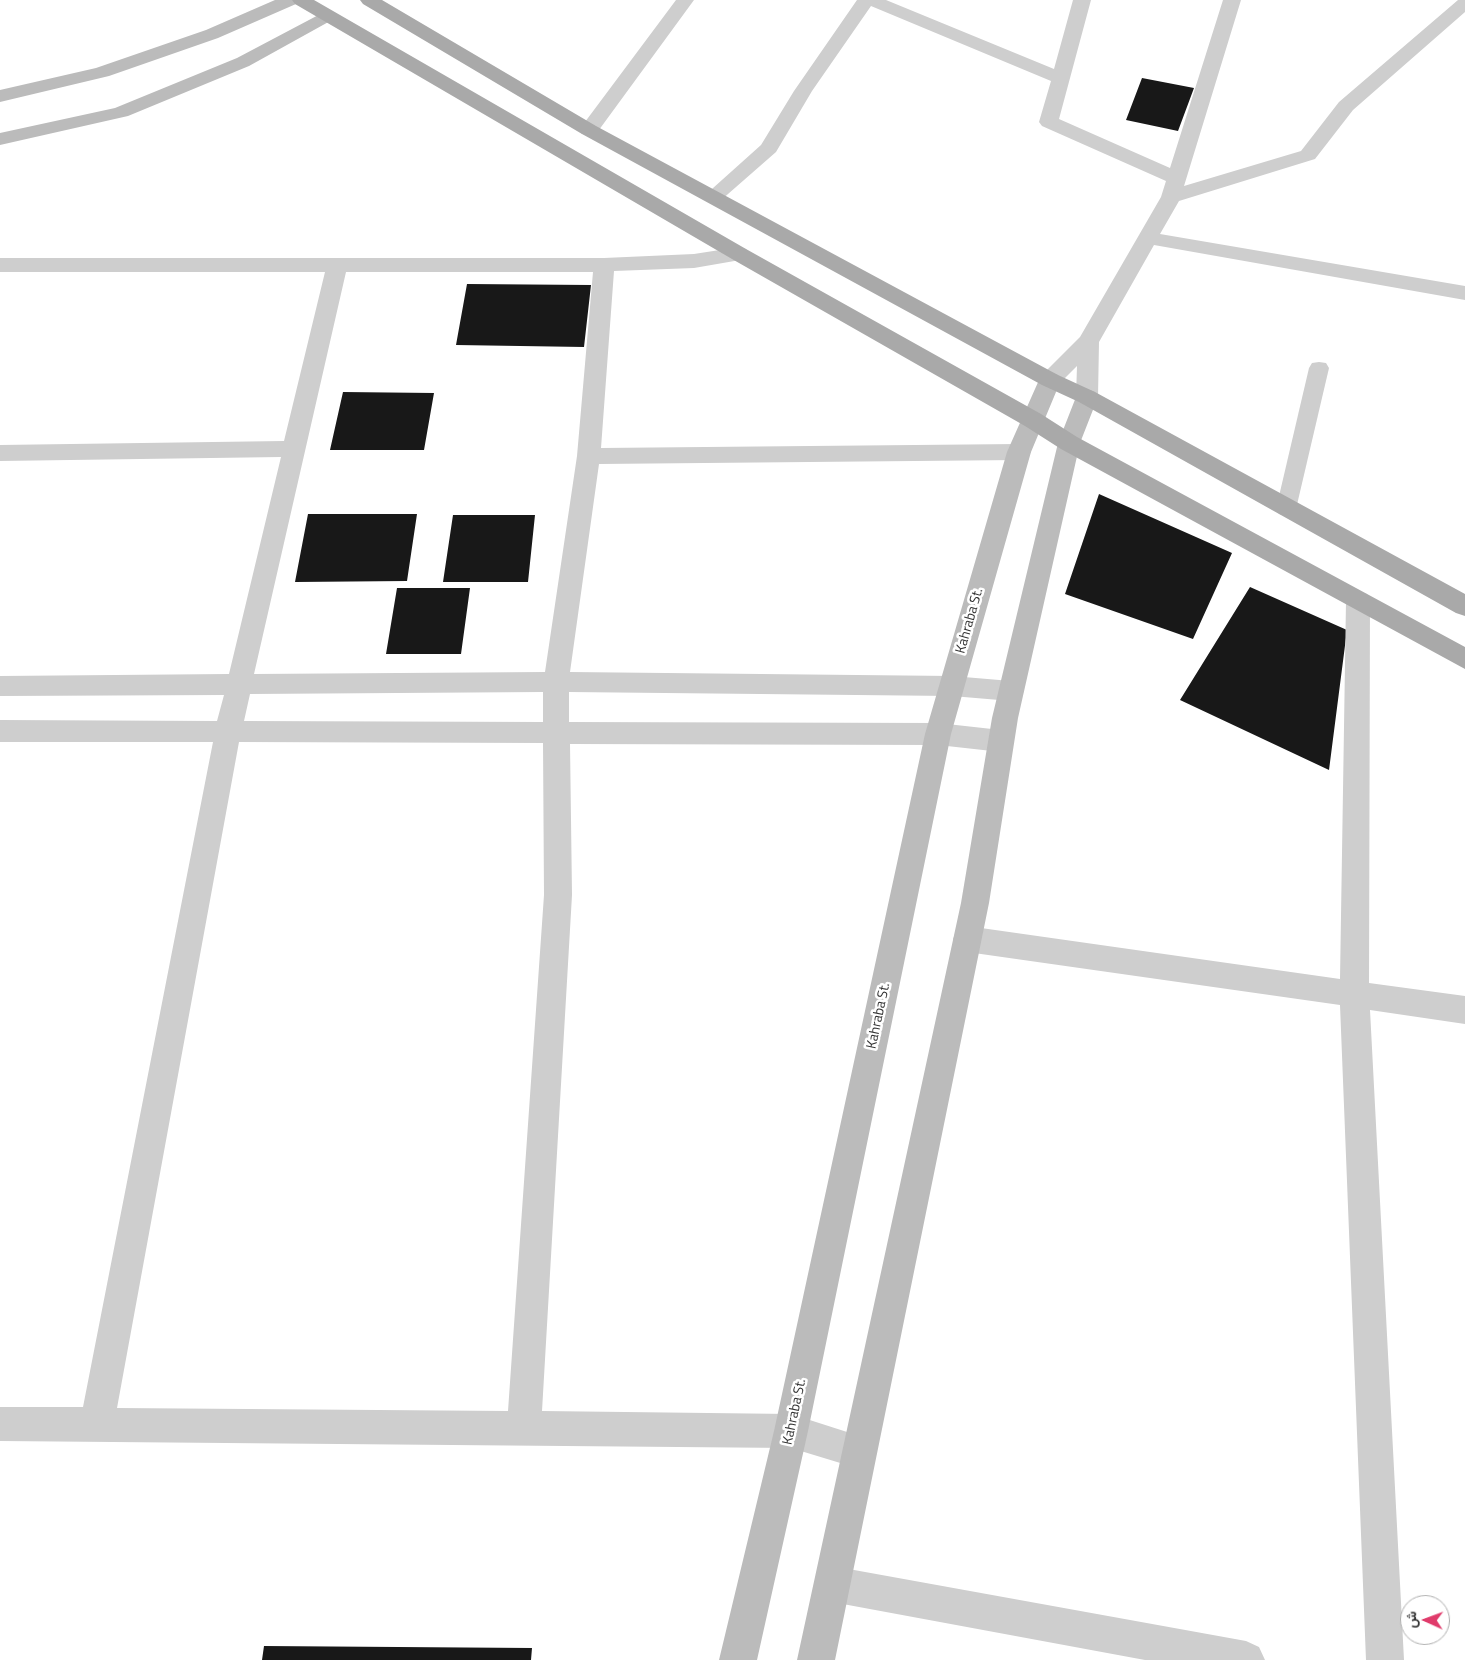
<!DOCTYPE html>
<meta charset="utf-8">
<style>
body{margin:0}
#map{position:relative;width:1465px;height:1660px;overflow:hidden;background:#fff;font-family:"Titillium Web",Vazirmatn,sans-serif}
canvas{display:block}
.north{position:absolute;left:1400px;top:1595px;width:50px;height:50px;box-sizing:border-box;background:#fff;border:1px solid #adadad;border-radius:50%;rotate:272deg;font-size:14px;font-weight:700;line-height:20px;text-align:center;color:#313131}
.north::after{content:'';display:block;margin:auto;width:18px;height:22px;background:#e03b6b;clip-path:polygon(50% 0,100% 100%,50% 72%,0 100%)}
</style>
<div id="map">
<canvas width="1465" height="1660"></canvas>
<div class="north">ش</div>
</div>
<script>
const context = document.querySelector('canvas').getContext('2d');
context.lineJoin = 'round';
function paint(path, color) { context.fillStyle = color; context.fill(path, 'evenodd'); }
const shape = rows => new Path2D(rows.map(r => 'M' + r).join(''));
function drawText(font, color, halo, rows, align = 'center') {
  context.font = font + ' "Titillium Web",sans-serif'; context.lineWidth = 5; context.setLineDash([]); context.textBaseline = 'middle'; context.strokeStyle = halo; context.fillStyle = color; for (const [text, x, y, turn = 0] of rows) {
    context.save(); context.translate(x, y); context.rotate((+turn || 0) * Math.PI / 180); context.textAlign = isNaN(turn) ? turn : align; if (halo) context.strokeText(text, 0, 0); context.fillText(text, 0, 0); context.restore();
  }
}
const building = shape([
 [1142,78,1194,88,1178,131,1126,120],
 [467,284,591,285,584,347,456,345],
 [343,392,434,393,424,450,330,450],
 [1099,494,1232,553,1193,639,1065,594],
 [308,514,417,514,407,581,295,582],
 [453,515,535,515,528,582,443,582],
 [1250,587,1347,630,1329,770,1180,700],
 [397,588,470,588,461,654,386,654],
 [264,1646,532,1648,531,1660,262,1660]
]);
const lane = shape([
 [1319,362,1326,363,1329,368,1296,509,1293,514,1286,516,1279,514,1276,509,1309,368,1312,363,1319,362]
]);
const street = shape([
 [676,0,694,0,596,134,582,134,579,130,582,126,676,0],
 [857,0,886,0,1054,69,1073,0,1091,0,1059,119,1170,168,1223,0,1241,0,1184,186,1301,151,1339,102,1458,0,1465,0,1465,12,1353,110,1315,159,1179,201,1160,234,1465,286,1465,300,1154,245,1099,342,1098,397,1095,402,1087,405,1079,402,1076,397,1077,366,1058,385,1050,388,1042,385,1039,380,1042,375,1080,337,1161,197,1166,181,1042,126,1039,122,1051,81,871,6,812,91,776,152,720,201,713,203,706,201,703,197,761,145,794,91,857,0],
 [739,247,746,249,749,254,746,259,694,268,614,271,601,448,1019,444,1027,446,1031,452,1027,458,1019,460,599,464,570,672,952,676,1011,681,1020,684,1024,691,1020,698,1011,701,952,696,569,692,569,722,938,723,1001,730,1010,733,1014,741,1010,749,1001,752,938,745,570,744,572,895,542,1411,791,1414,872,1440,877,1452,872,1464,860,1469,791,1448,0,1441,0,1407,83,1407,213,742,0,742,0,720,217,721,224,695,0,696,0,676,229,674,281,457,0,461,0,445,284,441,325,272,0,272,0,258,604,258,694,254,739,247],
 [346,272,593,272,577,456,545,672,254,674,346,272],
 [543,692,543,722,244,721,250,694,543,692],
 [239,742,543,743,544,895,508,1411,117,1408,239,742],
 [1358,592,1367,594,1370,601,1369,983,1465,996,1465,1024,1370,1010,1404,1660,1366,1660,1340,1005,967,952,957,948,953,939,957,930,967,926,1340,979,1346,601,1349,594,1358,592],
 [832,1566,1246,1641,1259,1647,1265,1660,1145,1660,832,1602,819,1597,814,1584,819,1571,832,1566]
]);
const secondary = shape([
 [275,0,299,0,296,4,218,38,109,76,0,102,0,90,96,68,206,30,275,0],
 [326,11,332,12,335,16,332,20,249,66,128,116,0,145,0,133,115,108,237,58,326,11],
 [1050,372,1058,375,1061,380,1031,452,951,734,808,1431,757,1660,719,1660,774,1431,925,734,1007,452,1039,380,1042,375,1050,372],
 [1087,389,1095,392,1098,397,1080,443,1018,718,989,903,835,1660,797,1660,961,903,992,718,1058,443,1076,397,1079,392,1087,389]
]);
const primary = shape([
 [292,0,314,0,746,249,1041,414,1077,437,1465,647,1465,669,1061,449,1025,426,732,259,295,4,292,0],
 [360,0,382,0,596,126,1058,375,1095,392,1465,594,1465,616,1456,613,1079,402,1042,385,582,134,363,4,360,0]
]);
const streetNames = [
 ["Kahraba St.",970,621,-74],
 ["Kahraba St.",879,1016,-78],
 ["Kahraba St.",795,1412,-78]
];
paint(building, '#181818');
paint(lane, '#cecece');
paint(street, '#cecece');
paint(secondary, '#bbb');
paint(primary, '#a9a9a9');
drawText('14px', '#313131', '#fff', streetNames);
</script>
